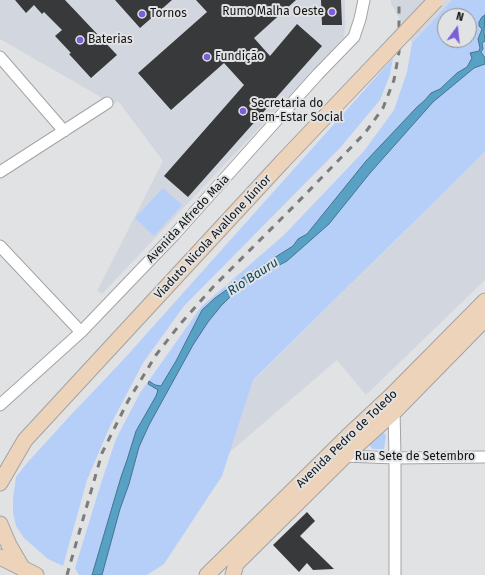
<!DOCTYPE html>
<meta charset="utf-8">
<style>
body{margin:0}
#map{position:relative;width:485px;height:575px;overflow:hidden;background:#e1e2e4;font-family:"Fira Sans",sans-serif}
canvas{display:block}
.north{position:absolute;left:437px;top:8px;width:40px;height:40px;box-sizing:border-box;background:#e1e2e4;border:1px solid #8e8f90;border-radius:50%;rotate:15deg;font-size:11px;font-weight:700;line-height:16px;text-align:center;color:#121213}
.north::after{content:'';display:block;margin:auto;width:14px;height:18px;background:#7b5ed8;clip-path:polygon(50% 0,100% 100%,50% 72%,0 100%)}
</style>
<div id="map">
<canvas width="485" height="575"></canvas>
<div class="north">N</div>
</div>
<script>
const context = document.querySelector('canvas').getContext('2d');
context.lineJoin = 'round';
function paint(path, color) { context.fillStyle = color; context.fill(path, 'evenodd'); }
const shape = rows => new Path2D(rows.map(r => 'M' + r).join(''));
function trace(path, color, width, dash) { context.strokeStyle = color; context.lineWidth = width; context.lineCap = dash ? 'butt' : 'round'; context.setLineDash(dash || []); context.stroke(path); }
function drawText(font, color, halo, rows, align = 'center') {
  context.font = font + ' "Fira Sans",sans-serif'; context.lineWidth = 4; context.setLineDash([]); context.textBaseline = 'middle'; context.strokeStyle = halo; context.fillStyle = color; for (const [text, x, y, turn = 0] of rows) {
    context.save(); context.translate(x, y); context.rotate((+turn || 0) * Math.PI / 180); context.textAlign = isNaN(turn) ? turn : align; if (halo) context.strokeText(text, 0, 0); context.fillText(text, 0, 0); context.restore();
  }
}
const built = shape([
 [0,0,345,0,345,25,344,37,335,48,102,294,97,291,163,161,118,101,111,106,99,96,0,39],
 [391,0,452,0,412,43,391,3],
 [485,152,485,280,366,395,337,360,217,463,195,438]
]);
const green = shape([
 [452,0,485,0,485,152,253,380,222,476,164,564,147,575,79,575,75,568,102,480,116,439,140,393,201,307,284,235,364,151,394,110,407,72,412,43],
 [445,16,469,16,469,40,445,40],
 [393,58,390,75,380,100,340,148,184,306,143,363,111,424,87,480,63,566,48,559,24,538,16,526,13,513,13,498,16,477,27,463,68,418,124,359],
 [163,188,182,205,154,236,135,218],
 [380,430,386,435,384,449,373,449,368,444]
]);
const water = shape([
 [485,15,484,32,485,41,482,43,483,49,481,52,485,58,485,64,474,68,433,102,370,173,329,224,287,261,242,285,221,306,208,322,193,345,149,425,139,447,129,484,120,509,102,575,92,575,121,477,127,460,136,431,156,396,158,390,148,384,149,381,155,385,161,386,176,361,202,310,215,298,247,275,293,246,298,239,307,234,366,161,417,107,425,100,431,93,440,89,457,73,467,67,472,58,470,53,479,51,480,48,478,39,482,29,479,26,479,22,482,17,485,15]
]);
const building = shape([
 [15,0,65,0,117,55,91,78,69,54,71,53,55,36,62,30,44,12,42,14,34,5,26,13],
 [115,0,172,0,140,28],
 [196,0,296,0,254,38,270,56,297,24,322,46,188,197,164,176,244,85,224,63,171,110,138,73,207,12],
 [321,0,341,0,342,25,322,25],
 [307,512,315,521,300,536,334,569,313,570,307,563,299,572,273,545]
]);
const street = shape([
 [0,57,64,131],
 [0,172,107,103],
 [0,246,81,332],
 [0,405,81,332,174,235,318,74,354,37,360,19,364,0],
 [394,408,395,458,395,575],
 [342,454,345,456,395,458,485,457]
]);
const secondary = shape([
 [0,483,25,440,282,162],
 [0,524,9,545,23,569],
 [0,557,36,575],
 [207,575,348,436,392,395,485,301],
 [233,575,236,564,345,456,394,412,485,319]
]);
const rail = shape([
 [67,575,102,453,128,401,156,355,181,323,214,286,296,204,365,133,383,108,394,80,399,52,399,0]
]);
const secondaryBridge = shape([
 [282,162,436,0]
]);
const markers = [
 [332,12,4,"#7b5ed8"],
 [142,14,4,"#7b5ed8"],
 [80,40,4,"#7b5ed8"],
 [207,57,4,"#7b5ed8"],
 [243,111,4,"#7b5ed8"]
];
const poiNames = [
 ["Rumo Malha Oeste",324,12,"right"],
 ["Tornos",150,14],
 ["Baterias",88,40],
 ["Fundição",215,57],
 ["Secretaria do",251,104],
 ["Bem-Estar Social",251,118]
];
const streetNames = [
 ["Avenida Alfredo Maia",188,219,-47],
 ["Viaduto Nicola Avallone Júnior",213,237,-47],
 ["Avenida Pedro de Toledo",347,439,-44],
 ["Rua Sete de Setembro",415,457]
];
const waterNames = [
 ["Rio Bauru",253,277,-33]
];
paint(built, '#d2d7df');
paint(green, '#b6cff9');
paint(water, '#59a0c5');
trace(water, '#447590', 1);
paint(building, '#38393a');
trace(street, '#a2a3a5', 13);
trace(secondary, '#a2a3a5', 17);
trace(street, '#fff', 11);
trace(secondary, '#eed3bb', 15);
trace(rail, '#7a7b7c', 3, [7, 7]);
trace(secondaryBridge, '#a2a3a5', 17, []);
trace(secondaryBridge, '#eed3bb', 15);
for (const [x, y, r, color] of markers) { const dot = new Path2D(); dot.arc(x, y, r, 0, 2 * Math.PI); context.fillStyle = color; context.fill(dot); trace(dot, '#e1e2e4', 1.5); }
drawText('12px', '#121213', '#e1e2e4', poiNames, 'left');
drawText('12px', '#121213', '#e1e2e4', streetNames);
drawText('italic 13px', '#0c4861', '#e1e2e4', waterNames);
</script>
